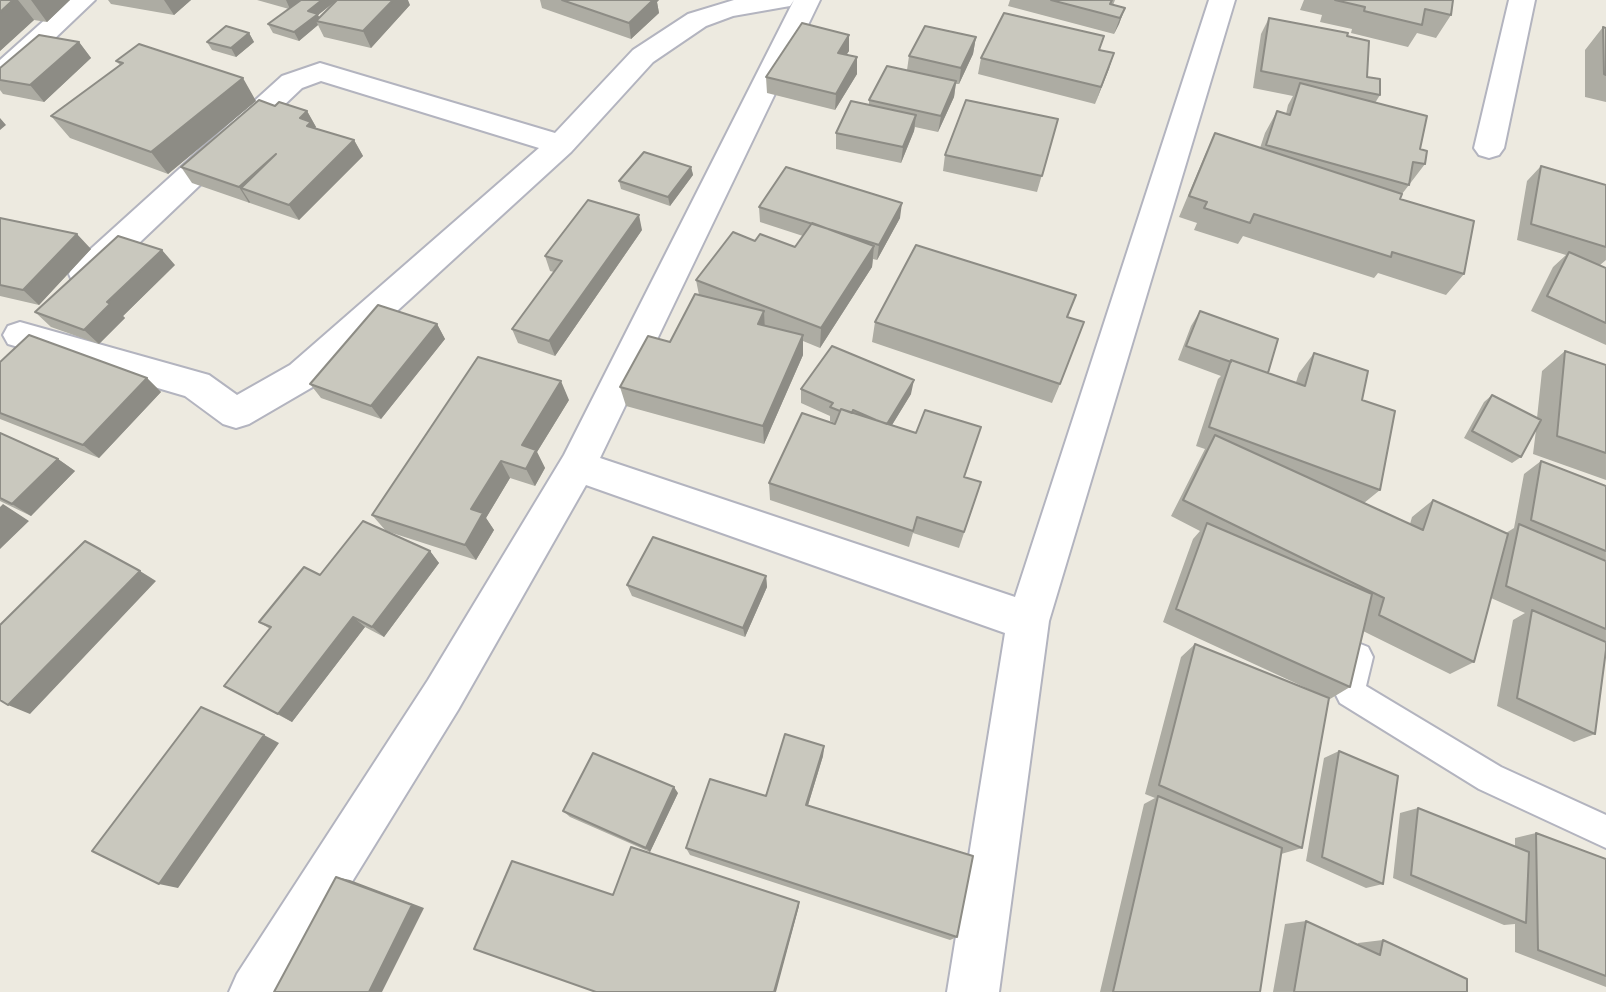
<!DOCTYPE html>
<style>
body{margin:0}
canvas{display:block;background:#edeae0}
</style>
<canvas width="1606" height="992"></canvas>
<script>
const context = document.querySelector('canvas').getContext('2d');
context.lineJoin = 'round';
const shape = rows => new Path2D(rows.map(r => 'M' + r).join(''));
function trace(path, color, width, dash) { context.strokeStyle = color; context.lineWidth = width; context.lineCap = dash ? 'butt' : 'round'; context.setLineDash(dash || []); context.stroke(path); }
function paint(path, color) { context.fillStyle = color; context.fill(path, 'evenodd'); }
const lane = shape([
 [1358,643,1368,647,1373,657,1366,686,1501,767,1606,815,1606,848,1479,789,1340,703,1335,693,1343,657,1348,647,1358,643]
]);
const street = shape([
 [67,0,95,0,10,81,0,84,0,60,67,0],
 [734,0,794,0,790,6,733,16,706,26,653,62,571,152,316,385,249,424,236,428,223,424,185,396,8,344,3,335,8,326,20,322,209,375,237,395,290,365,539,148,321,81,302,88,97,283,85,286,73,283,69,274,73,265,282,76,320,63,555,133,633,50,688,14,734,0],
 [794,0,820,0,600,458,1015,597,1209,0,1235,0,1049,621,999,992,947,992,1005,633,586,485,458,710,284,992,229,992,237,974,428,680,564,455,794,0],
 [1509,0,1535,0,1504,148,1499,155,1489,158,1479,155,1474,148,1509,0]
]);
const wall = shape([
 [0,0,70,0,47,22,34,20,0,51],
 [108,0,191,0,174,15,111,4],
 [257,0,337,0,318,15,319,18,410,5,371,48,324,37,318,25,299,41,273,33,268,24,289,9],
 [540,0,659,0,657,2,659,13,631,39,542,8],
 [1010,0,1115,0,1113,5,1125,8,1119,24,1114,34,1008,6],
 [1304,0,1453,0,1451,15,1436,38,1417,33,1408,47,1351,33,1352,29,1320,22,1322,15,1300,10],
 [1269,18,1347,36,1367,77,1380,95,1375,103,1420,149,1425,164,1402,194,1400,199,1464,274,1446,295,1378,273,1374,278,1243,236,1238,244,1194,230,1197,223,1179,217,1205,155,1215,133,1260,148,1265,133,1277,111,1286,114,1288,105,1293,96,1253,88,1261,34],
 [1603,27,1606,28,1606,102,1585,97,1585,50],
 [249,33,254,42,236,57,212,50,207,42],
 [849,35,849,51,846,55,857,74,835,110,767,93,766,77],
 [976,37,973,54,959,84,956,84,954,97,938,132,915,127,914,131,901,163,836,149,836,133,869,105,869,100,907,70,909,56],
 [79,42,91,58,44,102,3,94,0,90,0,68],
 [1100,50,1114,53,1095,104,978,74,981,58],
 [116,61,256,101,168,174,70,138,51,116,120,65],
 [275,106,307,111,316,127,315,128,354,140,363,156,299,220,192,183,181,167],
 [1058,119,1037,192,943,171,945,155],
 [1541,166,1606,185,1606,260,1600,265,1606,268,1606,345,1531,311,1553,267,1566,255,1517,240,1527,181],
 [691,167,693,175,670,206,621,189,619,181],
 [759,207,900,218,877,260,873,259,872,267,820,348,803,341,803,355,764,444,626,406,620,387,670,342,699,295,696,280,795,247,803,236,760,222],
 [0,218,91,249,39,305,0,296],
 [642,230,555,356,518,343,512,329,554,272,550,271,545,256],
 [175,265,123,316,125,318,99,344,51,327,35,312],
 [1200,311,1268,373,1296,382,1299,373,1314,353,1362,400,1380,490,1364,503,1410,524,1412,517,1433,500,1506,533,1514,528,1524,474,1541,461,1606,486,1606,650,1595,734,1574,742,1497,706,1513,620,1525,613,1491,598,1474,662,1450,674,1363,631,1350,687,1330,699,1163,622,1193,539,1200,531,1171,516,1205,449,1196,446,1218,379,1221,376,1178,360,1191,326],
 [875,322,1060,384,1052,403,872,342],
 [437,324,445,339,381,419,321,398,310,384],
 [1565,351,1606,365,1606,480,1533,454,1536,430,1521,457,1512,463,1464,438,1484,402,1492,395,1537,418,1542,371],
 [0,362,147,378,161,392,99,458,0,419],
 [801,389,911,394,892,425,916,433,981,427,964,477,981,482,959,548,913,533,909,547,770,500,769,483,835,423,830,421,830,416,801,403],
 [569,400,537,452,545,468,535,486,510,478,486,518,494,530,476,560,386,531,372,515],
 [0,433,58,459,75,471,31,516,0,501],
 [430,551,439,563,384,637,365,627,292,722,224,686,270,629,259,622,320,575],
 [766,576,767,587,745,637,632,596,627,585],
 [1195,644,1302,848,1281,854,1260,992,1100,992,1144,804,1155,798,1145,794,1181,657],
 [824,746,823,756,808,805,957,937,950,940,690,855,686,848,766,796],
 [1339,751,1383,884,1366,888,1306,861,1324,758],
 [678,793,650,852,570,817,563,811],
 [1418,808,1515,847,1515,838,1536,833,1606,859,1606,987,1515,952,1515,924,1504,925,1393,878,1400,813],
 [1306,921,1358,945,1358,943,1383,940,1467,992,1273,992,1285,924]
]);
const shadedWall = shape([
 [13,0,18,0,34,20,0,51,0,12],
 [31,0,70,0,47,22],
 [164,0,191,0,174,15],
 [286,0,300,0,290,9],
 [322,0,337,0,318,15,322,22,316,21,318,25,299,41,294,32,308,11],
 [393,0,408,0,410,5,371,48,363,31],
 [647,0,659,0,657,2,659,13,631,39,629,23],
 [1125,8,1119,24,1114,34,1120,18],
 [249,33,254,42,236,57,231,48],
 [849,35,849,51,837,69,838,53],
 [976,37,973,54,959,84,961,68],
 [79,42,91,58,44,102,30,85],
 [1114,53,1109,69,1095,104,1101,87],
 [857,57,857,74,835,110,836,94],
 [243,78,256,101,168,174,151,152],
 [956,81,954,97,938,132,941,116],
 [307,111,316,127,315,128,320,137,300,118],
 [916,115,914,131,901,163,903,147],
 [0,118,6,125,0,130],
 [354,140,363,156,299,220,289,205],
 [276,154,241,188,250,202,249,203,239,187],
 [691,167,693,175,670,206,668,197],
 [902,203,900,218,877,260,879,245],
 [639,215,642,230,555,356,549,341],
 [77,234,91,249,39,305,23,290],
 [874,246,872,267,820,348,821,328],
 [162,250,175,265,123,316,125,318,99,344,84,330,107,302],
 [764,311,765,332,758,324],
 [437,324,445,339,381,419,371,406],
 [803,335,803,355,764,444,763,426],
 [147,378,161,392,99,458,83,445],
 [914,380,911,394,884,438,886,425],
 [561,381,569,400,537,452,545,468,535,486,526,469,522,445],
 [58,459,75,471,31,516,12,504],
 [501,461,510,478,486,518,494,530,476,560,465,545,471,509],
 [3,504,29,521,0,549,0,507],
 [430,551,439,563,384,637,372,627],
 [140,571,156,581,30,714,8,705],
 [766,576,767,587,745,637,743,628],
 [353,617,365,627,292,722,278,714],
 [264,735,279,743,178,888,159,884],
 [824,746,823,756,806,812,806,805],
 [674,787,678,793,650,852,646,848],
 [336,877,350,880,424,908,382,992,369,992],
 [799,902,799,906,776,992,774,992]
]);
const building = shape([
 [0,0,13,0,0,12,0,0],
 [301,0,322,0,308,11,318,14,294,32,268,24,301,0],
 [337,0,393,0,363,31,316,21,337,0],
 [562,0,653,0,629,23,562,0],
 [1051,0,1112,0,1110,4,1125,8,1120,18,1051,0],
 [1335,0,1453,0,1451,15,1425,9,1422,25,1364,11,1365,7,1335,0],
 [1004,13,1104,36,1099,50,1114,53,1101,87,981,58,1004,13],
 [1269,18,1348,33,1347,36,1369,41,1367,77,1380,79,1380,95,1261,71,1269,18],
 [802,23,849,35,838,53,857,57,836,94,766,77,802,23],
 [226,26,249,33,231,48,207,42,226,26],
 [925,26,976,37,961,68,909,56,925,26],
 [1603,27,1606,28,1606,75,1604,74,1603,27],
 [39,35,79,42,30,85,0,80,0,68,39,35],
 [139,44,243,78,151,152,51,116,123,63,116,61,139,44],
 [887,66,956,81,941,116,869,100,887,66],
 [1300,83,1427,116,1420,149,1427,151,1425,164,1413,162,1409,185,1266,145,1277,111,1290,115,1300,83],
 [259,100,275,106,279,102,307,111,300,118,311,122,307,126,354,140,289,205,241,188,276,154,239,187,181,167,259,100],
 [966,100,1058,119,1042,176,945,155,966,100],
 [851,101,916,115,903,147,836,133,851,101],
 [1215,133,1402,194,1400,199,1474,221,1464,274,1392,252,1391,257,1254,214,1250,223,1204,208,1207,202,1189,196,1215,133],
 [644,152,691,167,668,197,619,181,644,152],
 [1541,166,1606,185,1606,247,1531,224,1541,166],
 [786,167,902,203,879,245,759,207,786,167],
 [588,200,639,215,549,341,512,329,562,261,545,256,588,200],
 [0,218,77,234,23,290,0,285,0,218],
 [812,223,874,246,821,328,696,280,733,232,755,241,760,234,795,247,812,223],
 [118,236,162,250,107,302,110,304,84,330,35,312,118,236],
 [916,245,1076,295,1067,317,1084,322,1060,384,875,322,916,245],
 [1569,252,1606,268,1606,323,1547,296,1569,252],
 [695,294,764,311,758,324,803,335,763,426,620,387,648,336,670,342,695,294],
 [378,305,437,324,371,406,310,384,378,305],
 [1200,311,1278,339,1268,373,1231,360,1231,362,1186,346,1200,311],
 [29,335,147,378,83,445,0,413,0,362,29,335],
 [832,346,914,380,887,424,876,420,853,410,852,413,841,409,840,411,830,407,833,403,801,389,832,346],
 [1565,351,1606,365,1606,453,1557,436,1565,351],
 [1314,353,1368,371,1362,400,1395,411,1380,490,1209,427,1231,360,1305,386,1314,353],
 [478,357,561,381,522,445,536,450,526,469,501,461,471,509,483,513,465,545,372,515,478,357],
 [1492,395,1541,420,1521,457,1472,431,1492,395],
 [841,409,916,433,925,410,981,427,964,477,981,482,964,532,917,517,913,531,769,483,802,413,835,424,841,409],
 [0,433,58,459,12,504,0,498,0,433],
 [1215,435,1423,530,1433,500,1508,534,1474,662,1379,615,1384,598,1183,500,1215,435],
 [1541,461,1606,486,1606,551,1531,520,1541,461],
 [363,521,430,551,372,627,353,617,278,714,224,686,271,627,259,622,304,567,320,575,363,521],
 [1207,523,1372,594,1350,687,1176,609,1207,523],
 [1519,524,1606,561,1606,629,1506,586,1519,524],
 [653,537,766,576,743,628,627,585,653,537],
 [85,541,140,571,8,705,0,700,0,625,85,541],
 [1532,610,1606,642,1606,650,1595,734,1517,698,1532,610],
 [1195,644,1329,698,1302,848,1159,785,1195,644],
 [201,707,264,735,159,884,92,851,201,707],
 [785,734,824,746,806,805,973,856,957,937,686,848,710,779,766,796,785,734],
 [1339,751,1398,776,1383,884,1322,857,1339,751],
 [593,753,674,787,646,848,563,811,593,753],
 [1158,796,1282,848,1260,992,1113,992,1158,796],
 [1418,808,1529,852,1526,923,1411,875,1418,808],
 [1536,833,1606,859,1606,976,1538,950,1536,833],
 [631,847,799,902,774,992,596,992,474,949,512,861,613,895,631,847],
 [336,877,412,905,369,992,274,992,336,877],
 [1306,921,1380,955,1383,940,1467,979,1467,992,1294,992,1306,921]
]);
trace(lane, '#b3b4bf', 4);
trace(street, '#b3b4bf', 4);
paint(lane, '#fff');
paint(street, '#fff');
paint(wall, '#adaca3');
paint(shadedWall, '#8d8c85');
paint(building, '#c9c8be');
trace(building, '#8d8c85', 2);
</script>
